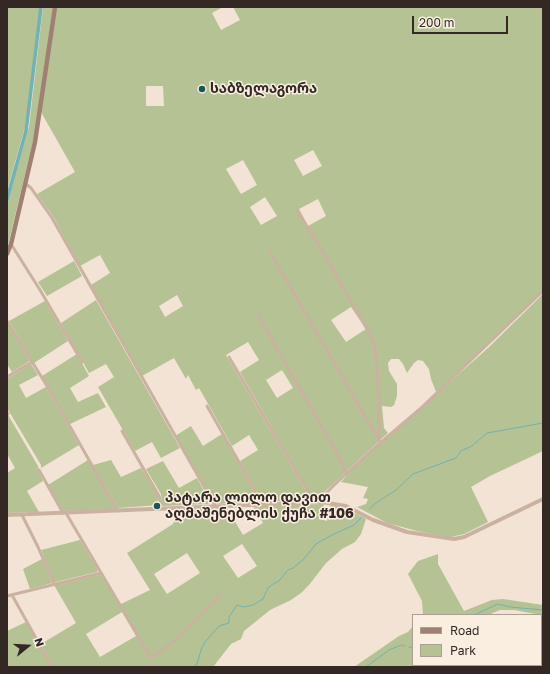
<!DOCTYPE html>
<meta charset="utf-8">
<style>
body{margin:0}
#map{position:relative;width:550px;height:674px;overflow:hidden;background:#f3e3d5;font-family:"Golos Text",sans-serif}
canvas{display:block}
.frame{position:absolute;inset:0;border:8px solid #342824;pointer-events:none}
.legend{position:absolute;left:412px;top:614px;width:130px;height:52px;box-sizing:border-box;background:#faeee1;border:1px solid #ab9f95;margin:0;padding:5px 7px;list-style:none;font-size:12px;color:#342824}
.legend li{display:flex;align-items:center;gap:8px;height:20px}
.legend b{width:20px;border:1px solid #ab9f95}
.north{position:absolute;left:8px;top:626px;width:40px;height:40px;-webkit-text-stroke:3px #faeee1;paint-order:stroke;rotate:72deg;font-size:11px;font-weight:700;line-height:16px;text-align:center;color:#342824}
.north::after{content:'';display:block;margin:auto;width:14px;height:18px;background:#342824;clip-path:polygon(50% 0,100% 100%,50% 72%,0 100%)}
.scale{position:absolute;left:412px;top:16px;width:96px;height:18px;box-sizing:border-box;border:2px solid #342824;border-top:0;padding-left:5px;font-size:12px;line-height:14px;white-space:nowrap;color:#342824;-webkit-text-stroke:3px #faeee1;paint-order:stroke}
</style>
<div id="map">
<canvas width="550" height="674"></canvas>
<div class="frame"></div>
<ul class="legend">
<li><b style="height:5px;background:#9f8072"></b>Road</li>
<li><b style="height:11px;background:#b4c294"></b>Park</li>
</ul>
<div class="north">N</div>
<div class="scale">200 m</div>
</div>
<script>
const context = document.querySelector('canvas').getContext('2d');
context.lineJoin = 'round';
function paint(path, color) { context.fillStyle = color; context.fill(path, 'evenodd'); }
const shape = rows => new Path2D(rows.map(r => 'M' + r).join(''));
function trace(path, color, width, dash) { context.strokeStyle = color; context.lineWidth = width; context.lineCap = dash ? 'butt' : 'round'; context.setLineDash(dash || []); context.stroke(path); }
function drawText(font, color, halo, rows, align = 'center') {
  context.font = font + ' "Golos Text","Noto Sans Georgian",sans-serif'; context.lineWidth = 3; context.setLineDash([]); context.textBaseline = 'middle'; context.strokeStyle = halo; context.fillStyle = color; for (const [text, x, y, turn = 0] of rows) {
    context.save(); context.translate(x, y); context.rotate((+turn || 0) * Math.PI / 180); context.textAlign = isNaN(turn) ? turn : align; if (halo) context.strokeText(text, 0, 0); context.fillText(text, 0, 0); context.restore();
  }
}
const green = shape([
 [7,7,40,7,25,127,7,191],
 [43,7,53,7,34,137,7,249,7,204,29,127],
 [56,7,223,7,212,13,221,30,240,20,233,7,543,7,543,290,479,352,436,392,431,379,429,369,423,361,418,360,414,363,407,373,403,364,399,359,391,359,388,363,389,371,397,384,397,396,394,405,391,407,382,406,384,428,388,433,320,496,311,495,240,372,259,360,248,342,226,355,309,496,315,499,263,502,240,461,258,450,249,435,232,446,199,388,196,390,188,375,186,379,174,358,142,376,91,285,110,273,100,255,80,266,54,218,37,194,75,172,41,112],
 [146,86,163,86,164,106,146,106],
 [313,150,322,166,303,176,294,160],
 [243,160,257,185,241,194,226,169],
 [265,197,277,216,261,225,250,207],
 [318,199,326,216,308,226,299,209],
 [177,295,183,306,165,317,159,306],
 [351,307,366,329,346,342,331,320],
 [282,370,293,388,277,398,266,380],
 [74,261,82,276,47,296,38,282],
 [543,294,543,451,490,476,471,487,488,522,464,534,451,537,438,535,417,531,387,523,357,507,366,504,368,499,363,498,368,487,341,482,354,467,488,348],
 [96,300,180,448,161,458,152,442,135,451,98,387,114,377,106,364,89,373,61,323],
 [45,301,68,341,34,363,9,321],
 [7,323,30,361,12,372,7,364],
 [77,354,89,376,70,388,78,402,98,393,106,407,70,424,42,376],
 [31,364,38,375,19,385,26,398,46,387,79,445,41,468,41,465,7,408,7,379],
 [7,413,38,466,39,471,43,481,27,491,39,512,7,513,7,473,15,468,7,454],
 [191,426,203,446,222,434,259,500,258,502,215,504,175,436],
 [88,460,116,509,62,511,48,485],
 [111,460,121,477,141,468,158,495,159,505,118,508,93,465],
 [163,461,179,488,197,478,209,500,209,504,162,506,161,494,146,469],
 [324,504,320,519,327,521,331,504,355,513,366,519,361,534,355,542,342,549,326,563,309,585,301,593,291,600,270,610,244,631,241,639,231,644,213,667,53,667,41,644,76,623,54,585,103,574,121,604,150,590,127,553,173,524,175,519,175,510,227,508,243,535,263,523,253,506],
 [242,544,257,566,238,578,223,556],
 [187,553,200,573,167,594,154,574],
 [122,612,136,636,100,657,86,634],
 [80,540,98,570,97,572,56,582,54,582,41,550],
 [438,554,438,564,464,611,492,600,503,599,543,605,543,618,541,615,514,610,500,610,488,615,423,615,422,601,408,574,418,561],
 [42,559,52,583,30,589,23,569],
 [26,622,51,667,7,667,7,631],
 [413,626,413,665,541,665,541,645,543,644,543,667,354,667,399,636,408,632]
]);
const stream = shape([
 [369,509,376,503,396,490,413,474,456,458,461,451,472,446,487,433,543,423],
 [474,615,498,604,510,607,543,610],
 [409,647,413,648],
 [443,665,444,667],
 [193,667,197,664,201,650,205,642,219,626,229,623,229,617,237,605,244,607,253,605,263,599,268,588,273,584,279,581,288,570,293,568,303,560,316,544,332,535,354,525,361,518],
 [366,667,389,650,401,645,405,646]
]);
const canal = shape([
 [7,199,26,131,41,7]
]);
const minor = shape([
 [26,184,31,188,52,218,215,506],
 [297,210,327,259,367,329,375,345,379,396,379,440],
 [11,244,40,290,82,362],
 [270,252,379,440],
 [258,315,338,455,347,474],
 [7,321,47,386,118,511],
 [229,357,310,495,315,497,323,497],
 [7,377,32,362],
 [207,406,263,504],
 [7,412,8,414],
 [122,431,159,496,161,504,158,509],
 [39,470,63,513],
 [318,502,333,486,372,450,421,408,543,291],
 [66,513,151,658,178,638,220,595],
 [22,515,38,547,54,584],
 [12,595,52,667],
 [7,596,101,573]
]);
const tertiary = shape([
 [7,515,322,502,346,506,373,520,407,532,454,539,464,537,543,499]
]);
const secondary = shape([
 [7,254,11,244,35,142,55,7]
]);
const markers = [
 [202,89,4,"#165759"],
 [157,506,4,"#165759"]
];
const poiNames = [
 ["საბზელაგორა",210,89],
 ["პატარა ლილო დავით",165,498],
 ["აღმაშენებლის ქუჩა #106",165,514]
];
paint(green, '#b4c294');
trace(stream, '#71b2b2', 1);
trace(canal, '#71b2b2', 3.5);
trace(minor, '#cbb2a0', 3);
trace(tertiary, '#cbb2a0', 4);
trace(secondary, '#9f8072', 4.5);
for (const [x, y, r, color] of markers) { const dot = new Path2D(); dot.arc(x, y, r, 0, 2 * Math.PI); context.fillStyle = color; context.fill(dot); trace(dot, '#faeee1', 1.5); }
drawText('bold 14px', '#342824', '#faeee1', poiNames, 'left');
</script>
